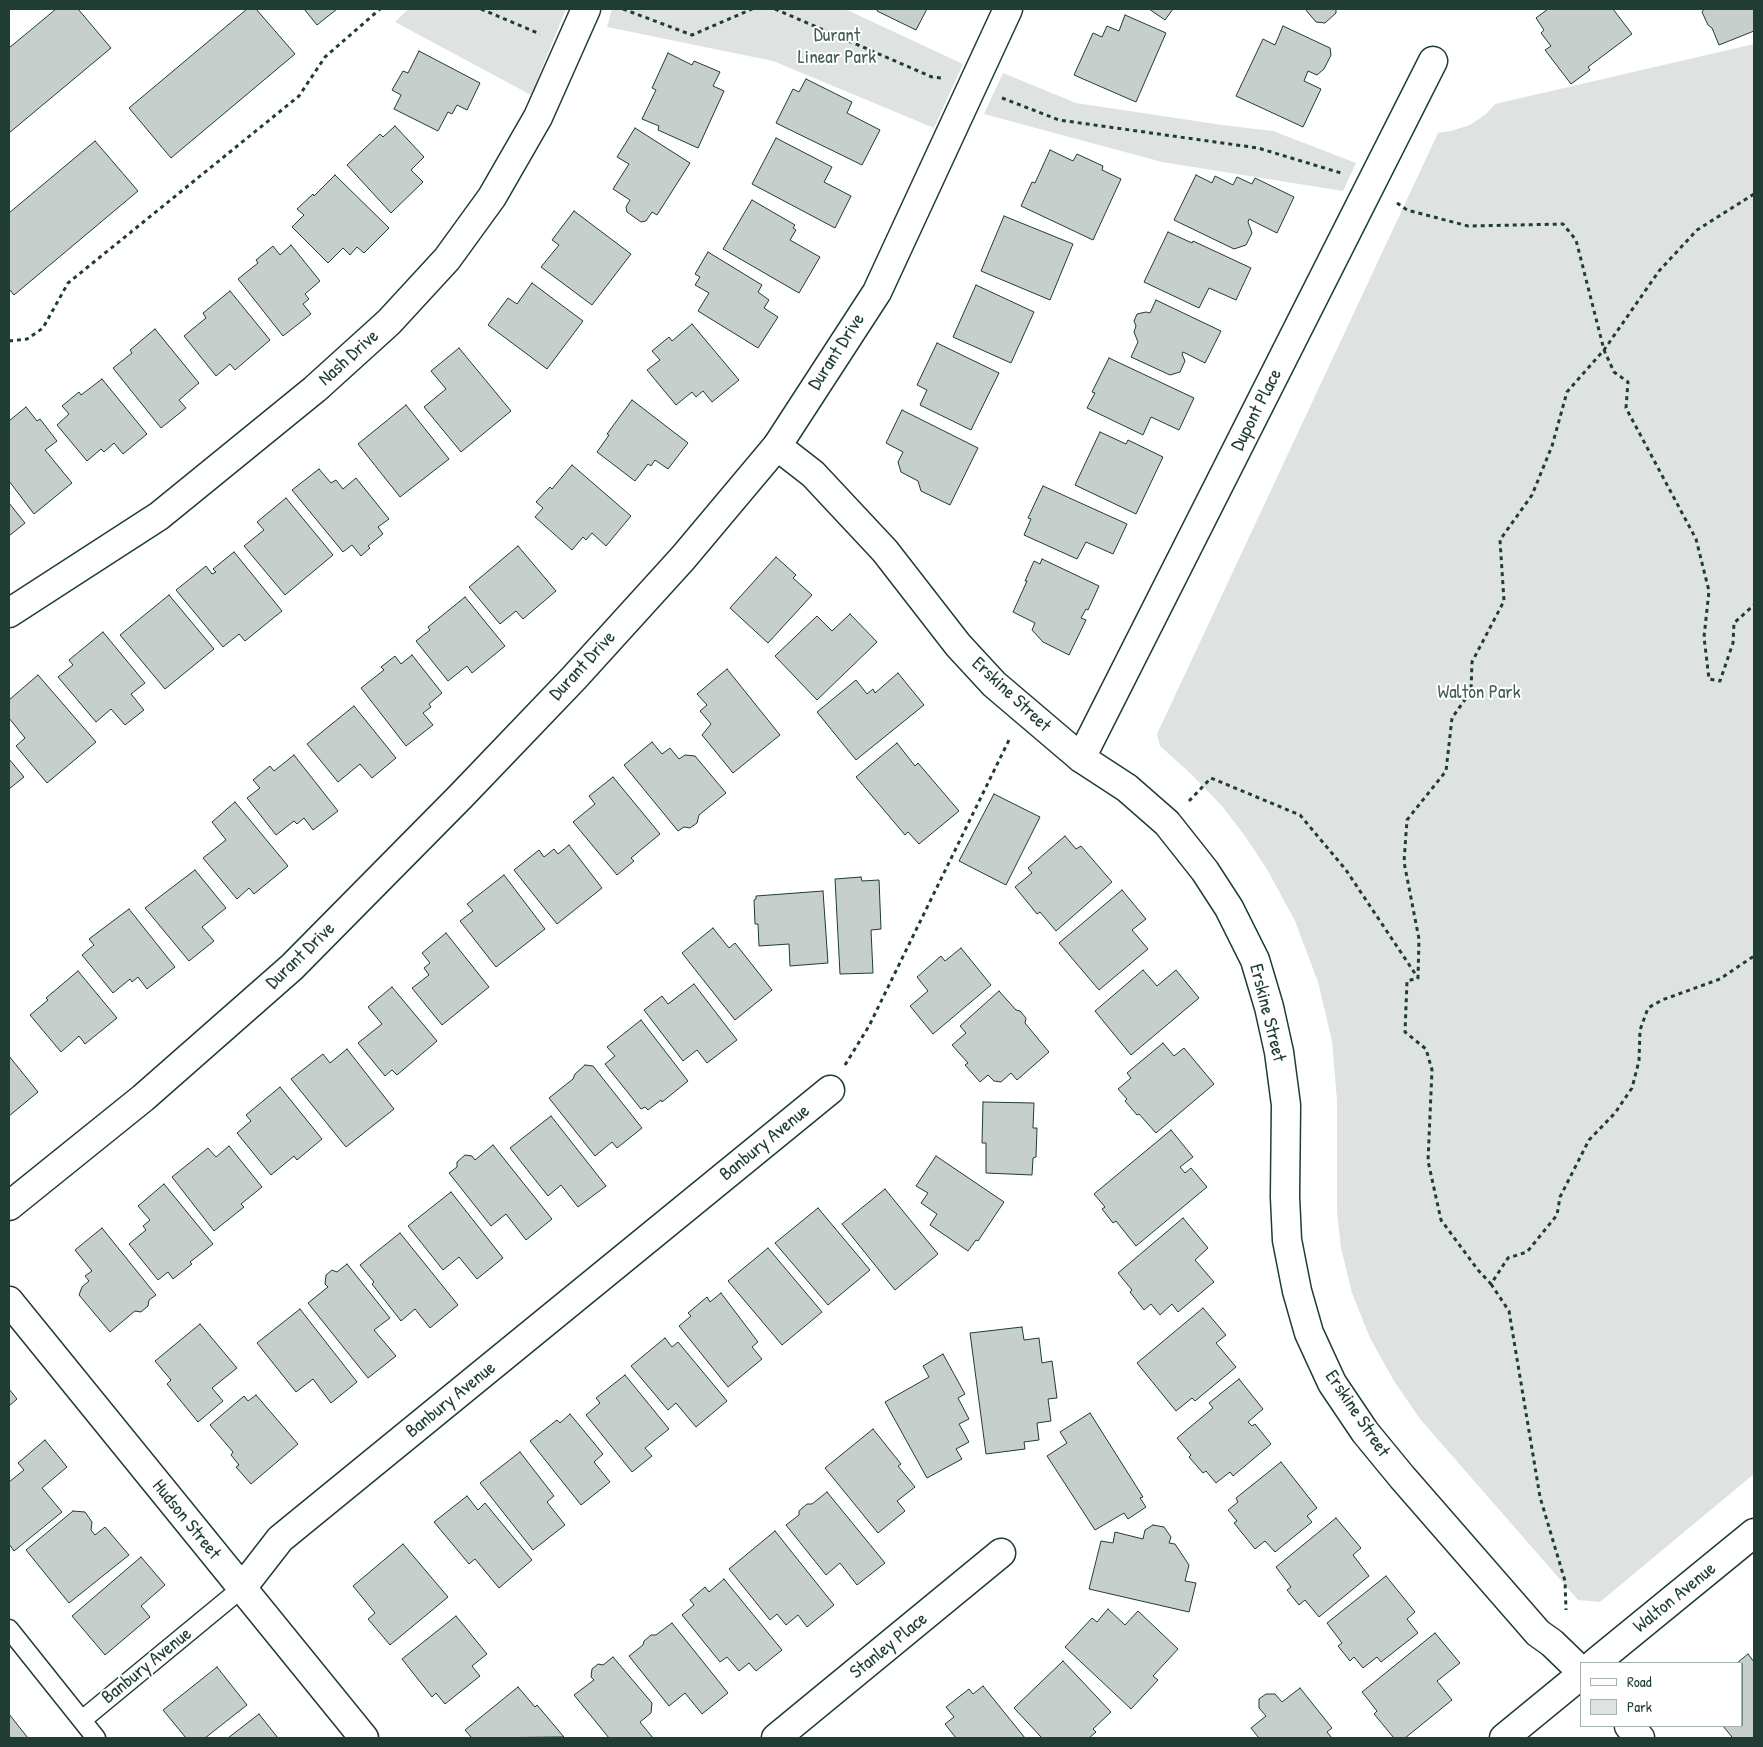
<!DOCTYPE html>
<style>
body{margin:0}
#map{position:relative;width:1763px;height:1747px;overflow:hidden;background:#fff;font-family:"Patrick Hand",sans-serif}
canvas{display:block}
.frame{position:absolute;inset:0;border:10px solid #1f3d34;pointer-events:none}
.legend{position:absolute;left:1580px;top:1662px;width:162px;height:65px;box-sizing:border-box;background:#fff;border:1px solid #a5b1ae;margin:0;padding:6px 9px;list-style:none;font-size:15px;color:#1f3d34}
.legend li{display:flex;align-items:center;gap:10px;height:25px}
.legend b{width:25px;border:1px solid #a5b1ae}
</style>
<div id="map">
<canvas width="1763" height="1747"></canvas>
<div class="frame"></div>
<ul class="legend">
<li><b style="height:6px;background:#fff"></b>Road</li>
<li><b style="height:14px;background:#dee3e2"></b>Park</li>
</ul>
</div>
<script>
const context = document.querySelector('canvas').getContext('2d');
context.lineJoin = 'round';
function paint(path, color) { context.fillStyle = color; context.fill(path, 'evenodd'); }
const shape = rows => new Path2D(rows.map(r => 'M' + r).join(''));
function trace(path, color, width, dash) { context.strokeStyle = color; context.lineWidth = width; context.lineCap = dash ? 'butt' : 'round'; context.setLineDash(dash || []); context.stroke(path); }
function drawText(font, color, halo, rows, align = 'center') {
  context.font = font + ' "Patrick Hand",sans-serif'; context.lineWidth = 4; context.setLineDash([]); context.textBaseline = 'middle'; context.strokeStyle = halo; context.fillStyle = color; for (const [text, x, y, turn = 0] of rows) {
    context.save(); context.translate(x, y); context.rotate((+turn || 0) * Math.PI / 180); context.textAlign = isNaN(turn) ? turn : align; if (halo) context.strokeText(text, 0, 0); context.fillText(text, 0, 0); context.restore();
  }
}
const green = shape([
 [408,9,566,9,531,95,395,22],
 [612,9,845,9,963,64,934,128,773,61,607,27],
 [1754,44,1754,1474,1600,1602,1578,1600,1420,1419,1394,1381,1370,1338,1352,1293,1341,1248,1337,1212,1337,1100,1332,1041,1318,982,1295,921,1268,871,1245,836,1222,806,1190,773,1160,746,1157,734,1438,133,1451,131,1470,125,1486,114,1495,104],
 [1003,73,1076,103,1222,125,1273,131,1356,163,1343,191,1162,162,984,114]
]);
const building = shape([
 [56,9,78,9,111,48,9,133,9,48,56,9],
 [247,9,256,9,295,54,171,158,129,108,247,9],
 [304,9,337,9,317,25,304,9],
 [878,9,927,9,916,30,877,11,878,9],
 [1149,9,1173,9,1165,20,1149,9],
 [1305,9,1336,9,1336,13,1325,23,1316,22,1305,9],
 [1548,9,1613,9,1632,34,1588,67,1590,70,1571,84,1545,50,1551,46,1541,33,1544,30,1536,18,1548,9],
 [1704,9,1754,9,1754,31,1719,45,1712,28,1708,25,1702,12,1704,9],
 [1125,15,1166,33,1136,102,1074,75,1093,33,1102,37,1107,26,1119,31,1125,15],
 [1283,26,1330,48,1331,55,1324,69,1317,75,1308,71,1304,81,1321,89,1303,127,1236,96,1263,39,1275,45,1283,26],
 [419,51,480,83,467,110,457,105,452,114,448,112,438,131,394,109,401,95,392,90,403,71,408,73,419,51],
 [668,53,692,65,694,61,720,72,713,86,724,91,698,148,658,130,659,126,642,119,656,90,652,88,668,53],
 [806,79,852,102,847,113,880,130,862,165,776,123,793,89,799,92,806,79],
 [395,126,424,157,411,170,423,182,391,213,347,165,380,134,383,137,395,126],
 [635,128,690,163,657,215,652,212,646,221,641,222,627,212,626,207,630,200,613,189,629,164,617,157,635,128],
 [776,138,832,167,824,182,851,196,835,228,752,184,776,138],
 [95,141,138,191,14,295,9,289,9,213,95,141],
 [1050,150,1073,161,1077,154,1103,166,1102,170,1121,179,1093,240,1021,206,1032,182,1035,183,1050,150],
 [335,175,389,228,364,253,357,247,350,255,343,248,328,263,292,227,304,215,297,209,313,194,314,196,335,175],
 [1196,175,1212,183,1215,176,1233,185,1237,177,1252,184,1255,178,1294,197,1277,233,1249,219,1248,222,1252,233,1246,245,1234,249,1174,220,1196,175],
 [752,200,795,225,793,228,796,230,790,240,820,257,799,293,723,249,752,200],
 [574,211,631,254,592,305,541,267,559,245,552,240,574,211],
 [1004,216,1073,244,1050,300,981,271,1004,216],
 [1168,232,1192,243,1193,241,1251,268,1236,300,1209,288,1199,308,1144,282,1168,232],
 [291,245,320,281,305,294,309,299,303,304,311,314,283,336,238,279,258,263,256,260,273,246,280,255,291,245],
 [708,252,762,285,758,292,769,300,764,308,778,317,758,348,698,311,709,293,695,285,700,277,695,274,708,252],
 [532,283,583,321,547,369,488,325,508,298,517,304,532,283],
 [976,285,1034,312,1011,363,953,337,976,285],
 [230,291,270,340,235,370,230,364,216,376,184,336,206,318,203,313,230,291],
 [1156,300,1221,331,1205,363,1183,352,1182,354,1185,361,1180,372,1170,375,1131,357,1138,342,1134,332,1136,326,1134,321,1137,314,1146,312,1150,313,1156,300],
 [692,324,739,380,712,402,703,391,696,397,692,392,676,405,647,370,660,360,652,351,669,337,672,341,692,324],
 [155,329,199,383,179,400,186,408,161,428,113,368,132,353,130,350,155,329],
 [937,343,999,373,971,430,920,405,927,390,917,385,937,343],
 [459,348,511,411,461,452,424,407,446,389,431,371,459,348],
 [1109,358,1194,398,1179,430,1151,417,1143,435,1087,408,1095,393,1092,392,1109,358],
 [102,379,147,434,123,454,114,443,104,452,101,449,87,461,57,425,69,414,62,406,79,392,81,395,102,379],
 [632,400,688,443,668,469,655,460,651,466,648,464,635,481,597,452,609,435,607,434,632,400],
 [406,405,449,459,400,497,358,444,406,405],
 [26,407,37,421,40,419,57,441,45,450,72,483,34,514,9,481,9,421,26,407],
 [902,410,978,448,950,505,921,491,918,481,901,472,898,462,903,452,886,443,902,410],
 [1100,432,1126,444,1128,440,1163,457,1136,514,1075,485,1100,432],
 [572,465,631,516,606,546,592,533,586,540,583,537,572,550,535,517,543,508,536,502,550,487,552,489,572,465],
 [319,469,331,483,336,480,343,489,356,478,389,519,378,527,383,534,368,546,370,548,361,556,352,545,343,552,292,490,319,469],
 [1043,486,1127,524,1113,554,1086,542,1077,559,1024,535,1031,519,1028,518,1043,486],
 [286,498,333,555,285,595,244,546,264,530,257,522,286,498],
 [9,503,25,523,9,536,9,503],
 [518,546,556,591,523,619,516,611,500,624,469,587,518,546],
 [234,552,282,611,245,641,239,634,223,647,176,590,206,566,212,574,216,572,213,569,234,552],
 [776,557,796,575,793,578,812,595,768,643,730,608,776,557],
 [1042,559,1099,586,1088,610,1086,609,1081,618,1086,620,1069,655,1043,642,1032,630,1035,623,1013,612,1027,581,1025,581,1034,561,1040,564,1042,559],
 [169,595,214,649,165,689,120,635,169,595],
 [465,597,505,646,472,673,467,666,448,681,416,641,430,630,428,627,465,597],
 [850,614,877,642,817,700,775,656,817,616,832,631,850,614],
 [103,632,145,683,131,694,144,710,125,725,111,709,96,722,58,677,73,665,69,660,103,632],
 [412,655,442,693,429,704,431,707,423,713,433,725,406,746,361,688,384,670,381,667,395,656,401,664,412,655],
 [727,669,780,735,733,773,702,735,711,724,700,711,707,705,697,694,727,669],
 [898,673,924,705,856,760,817,712,856,680,867,694,873,689,875,693,898,673],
 [38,675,96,742,47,783,16,746,25,738,9,718,9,700,38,675],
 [354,706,396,758,372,778,360,764,338,782,307,744,354,706],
 [652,742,662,754,670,748,679,759,685,755,695,756,726,793,699,815,697,823,690,828,684,827,678,831,624,765,652,742],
 [897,743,915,766,918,763,959,811,919,844,908,832,905,835,856,777,897,743],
 [294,755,338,811,313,830,304,818,297,824,294,821,276,835,247,798,260,788,253,780,270,766,274,771,294,755],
 [9,759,24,777,9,789,9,759],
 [613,777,660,834,631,858,634,861,617,875,573,822,595,804,589,796,613,777],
 [994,794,1040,817,1006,885,959,861,994,794],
 [235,802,288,866,254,894,249,888,237,899,203,858,226,840,212,822,235,802],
 [1065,836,1076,849,1081,846,1112,882,1056,931,1040,912,1037,914,1015,887,1032,873,1028,868,1065,836],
 [569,845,602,888,557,924,514,870,539,850,544,857,554,849,558,854,569,845],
 [195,870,226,908,202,927,214,941,189,961,145,908,195,870],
 [504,875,545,929,496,967,460,921,473,911,467,904,504,875],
 [861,877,862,881,879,880,881,929,871,930,873,973,840,974,835,879,861,877],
 [1122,890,1146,919,1132,930,1148,949,1099,990,1059,943,1122,890],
 [823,891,828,963,790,966,789,944,759,946,758,924,755,924,754,900,756,899,756,896,823,891],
 [129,909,175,967,147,989,138,977,132,982,130,979,113,993,82,955,94,945,89,939,129,909],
 [713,928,729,948,735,943,772,990,735,1020,682,953,713,928],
 [446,933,489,987,442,1025,412,988,429,975,424,968,430,963,422,953,446,933],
 [961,948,991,985,933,1034,910,1006,928,991,917,977,941,956,945,961,961,948],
 [1143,970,1157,986,1176,970,1199,998,1131,1055,1095,1011,1143,970],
 [78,971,117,1018,85,1044,79,1036,61,1052,30,1015,48,1000,46,998,78,971],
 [694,984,737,1040,707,1063,697,1050,683,1061,644,1010,662,996,668,1004,694,984],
 [392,987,437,1041,397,1075,392,1070,385,1076,358,1043,382,1024,368,1007,392,987],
 [999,991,1016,1010,1020,1011,1026,1018,1025,1023,1049,1052,1017,1080,1011,1073,1001,1082,994,1081,988,1075,980,1082,965,1065,968,1063,952,1045,966,1033,960,1026,999,991],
 [641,1020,688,1081,662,1102,661,1100,648,1110,645,1107,641,1109,605,1064,615,1056,607,1047,641,1020],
 [1163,1043,1174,1056,1184,1048,1214,1084,1156,1133,1139,1114,1137,1115,1125,1101,1127,1099,1118,1089,1131,1078,1127,1073,1163,1043],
 [347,1049,394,1109,346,1147,291,1079,323,1054,330,1063,347,1049],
 [9,1056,38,1092,9,1116,9,1056],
 [585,1065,593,1066,642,1128,617,1148,612,1142,595,1156,549,1098,573,1079,575,1074,585,1065],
 [280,1087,322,1139,297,1160,294,1156,271,1175,237,1133,251,1121,246,1115,280,1087],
 [983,1102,1034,1103,1033,1128,1037,1128,1036,1157,1033,1158,1032,1175,986,1173,986,1143,982,1143,983,1102],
 [551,1116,606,1186,578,1207,561,1185,548,1196,510,1148,551,1116],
 [1171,1130,1193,1157,1180,1167,1185,1173,1191,1168,1207,1187,1136,1246,1116,1221,1113,1223,1102,1209,1105,1207,1094,1194,1171,1130],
 [493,1145,552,1219,526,1240,506,1214,491,1226,449,1173,457,1167,457,1162,465,1155,472,1156,475,1160,493,1145],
 [229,1146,262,1187,241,1204,244,1207,214,1231,172,1177,208,1148,216,1157,229,1146],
 [936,1156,1004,1202,978,1241,976,1240,968,1251,930,1225,937,1214,921,1203,928,1193,916,1186,936,1156],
 [164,1184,213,1244,190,1262,192,1264,173,1279,168,1272,158,1280,129,1244,146,1230,143,1226,150,1220,138,1206,164,1184],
 [885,1189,938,1254,895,1290,842,1224,885,1189],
 [451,1192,503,1258,477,1279,459,1257,443,1270,408,1226,451,1192],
 [818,1208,870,1270,828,1305,775,1243,818,1208],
 [1183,1218,1208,1248,1195,1260,1214,1282,1178,1312,1172,1304,1160,1315,1151,1304,1144,1310,1130,1292,1132,1290,1118,1273,1183,1218],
 [102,1228,156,1295,149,1300,148,1306,141,1312,135,1311,110,1332,79,1295,82,1287,89,1281,85,1276,92,1271,75,1250,102,1228],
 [400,1233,458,1305,430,1328,415,1309,401,1321,372,1284,374,1282,360,1265,400,1233],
 [768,1248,822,1312,782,1345,728,1281,768,1248],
 [347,1264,390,1318,374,1330,396,1356,368,1378,308,1303,328,1287,325,1284,326,1275,332,1270,337,1272,347,1264],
 [721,1293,758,1342,752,1347,762,1359,728,1387,679,1326,691,1316,688,1313,707,1297,710,1302,721,1293],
 [1203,1308,1226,1335,1216,1343,1236,1367,1195,1401,1192,1398,1176,1411,1137,1363,1203,1308],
 [300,1309,357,1382,331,1403,313,1379,296,1392,257,1343,300,1309],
 [200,1324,237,1368,212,1388,223,1401,198,1422,167,1384,171,1380,155,1361,200,1324],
 [1022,1327,1024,1340,1039,1338,1042,1363,1052,1361,1057,1398,1048,1399,1051,1421,1037,1423,1039,1440,1024,1442,1025,1449,986,1454,970,1333,1022,1327],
 [665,1338,672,1347,678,1342,727,1401,696,1427,676,1403,668,1410,631,1366,665,1338],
 [943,1354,965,1394,958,1398,969,1419,959,1424,969,1442,956,1449,962,1459,927,1478,885,1402,929,1377,923,1366,943,1354],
 [625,1375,669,1429,645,1448,652,1456,632,1472,586,1415,600,1403,596,1398,625,1375],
 [1239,1379,1263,1409,1248,1422,1252,1426,1255,1424,1271,1444,1233,1476,1230,1472,1216,1483,1206,1471,1203,1473,1189,1457,1191,1455,1177,1438,1213,1408,1209,1403,1239,1379],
 [9,1389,17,1399,9,1406,9,1389],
 [256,1395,298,1444,251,1484,236,1467,239,1465,231,1455,233,1452,210,1425,244,1396,248,1401,256,1395],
 [1090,1413,1143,1497,1140,1498,1146,1507,1128,1519,1124,1513,1095,1530,1047,1456,1067,1443,1060,1432,1090,1413],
 [570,1414,603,1454,594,1462,610,1482,581,1505,530,1441,557,1420,560,1423,570,1414],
 [873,1429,901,1464,898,1466,915,1487,897,1501,905,1511,878,1533,825,1468,873,1429],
 [45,1440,67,1467,42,1488,62,1512,14,1551,9,1544,9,1482,24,1470,18,1463,45,1440],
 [520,1452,554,1496,547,1502,565,1525,533,1550,480,1483,520,1452],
 [1281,1462,1317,1508,1307,1516,1312,1522,1275,1552,1265,1541,1255,1549,1234,1523,1237,1521,1228,1510,1238,1502,1236,1498,1281,1462],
 [827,1492,885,1563,857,1585,840,1563,826,1575,786,1525,799,1515,799,1511,807,1504,812,1504,827,1492],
 [467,1496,478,1510,485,1503,532,1560,499,1588,475,1559,469,1564,434,1522,467,1496],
 [73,1511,85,1512,92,1522,91,1530,95,1535,105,1527,129,1555,69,1603,26,1550,73,1511],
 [1336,1518,1361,1548,1353,1555,1369,1576,1319,1617,1305,1600,1299,1605,1287,1590,1291,1587,1276,1567,1336,1518],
 [1153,1525,1164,1527,1171,1537,1169,1543,1175,1544,1189,1565,1185,1581,1196,1583,1189,1612,1089,1589,1101,1541,1113,1543,1115,1532,1143,1539,1145,1530,1153,1525],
 [775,1531,834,1605,807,1627,798,1615,786,1625,777,1614,770,1620,729,1569,775,1531],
 [403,1544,448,1597,390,1645,368,1619,375,1613,353,1586,403,1544],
 [141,1557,165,1585,141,1606,150,1617,105,1655,72,1616,141,1557],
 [1386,1576,1415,1612,1407,1619,1418,1633,1381,1662,1377,1657,1363,1668,1354,1657,1350,1661,1338,1646,1342,1643,1327,1623,1386,1576],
 [724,1579,782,1650,756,1671,749,1663,739,1671,727,1657,720,1662,682,1615,694,1605,690,1600,705,1587,709,1592,724,1579],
 [1108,1609,1125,1625,1138,1611,1178,1649,1153,1676,1158,1680,1131,1709,1065,1647,1092,1618,1097,1622,1108,1609],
 [456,1616,487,1654,472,1666,480,1676,445,1704,436,1693,432,1697,402,1659,456,1616],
 [672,1623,728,1693,702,1714,685,1693,669,1706,629,1656,643,1645,644,1641,651,1635,656,1635,672,1623],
 [1435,1633,1460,1663,1437,1681,1452,1700,1405,1738,1394,1738,1374,1714,1377,1711,1362,1692,1435,1633],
 [1748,1654,1754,1662,1754,1738,1731,1738,1732,1737,1723,1726,1742,1726,1742,1663,1737,1663,1748,1654],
 [613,1657,652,1703,651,1713,640,1722,653,1738,609,1738,574,1695,594,1680,591,1677,592,1669,598,1664,603,1665,613,1657],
 [1063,1661,1111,1712,1093,1729,1096,1732,1089,1738,1042,1738,1014,1708,1063,1661],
 [217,1667,247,1705,205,1738,186,1738,163,1710,217,1667],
 [983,1686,1025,1738,956,1738,945,1724,954,1717,946,1707,969,1689,973,1694,983,1686],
 [518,1687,535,1707,537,1705,564,1737,472,1738,465,1730,518,1687],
 [1300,1688,1332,1728,1327,1732,1332,1738,1259,1738,1251,1728,1266,1716,1259,1708,1259,1699,1266,1694,1275,1694,1282,1702,1300,1688],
 [9,1714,28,1738,9,1738,9,1714],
 [259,1714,278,1738,228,1738,259,1714]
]);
const path = shape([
 [481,9,540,34],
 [623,9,692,35,752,9],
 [775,9,932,77,942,78],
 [1002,98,1059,120,1258,148,1341,173],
 [1754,194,1697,230,1659,271,1604,350,1567,392,1552,446,1532,495,1500,540,1504,601,1472,662,1471,691,1452,718,1446,771,1407,820,1404,862,1419,939,1418,978,1407,981,1405,1032,1426,1049,1432,1070,1428,1161,1441,1220,1478,1270,1491,1284,1508,1258,1527,1252,1557,1215,1560,1197,1589,1140,1615,1113,1632,1088,1639,1061,1640,1030,1648,1008,1662,1000,1720,979,1754,956],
 [1397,203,1407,210,1468,226,1563,224,1576,240,1604,350,1614,372,1628,382,1626,408,1696,539,1709,591,1704,637,1709,679,1720,681,1733,643,1734,623,1754,605],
 [9,341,27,339,43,328,68,283,299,96,325,57,380,9],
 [1189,801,1211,778,1300,815,1346,870,1418,978],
 [845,1065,869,1026,1010,738],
 [1491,1284,1509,1311,1540,1497,1565,1581,1566,1610]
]);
const lane = shape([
 [9,1629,96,1738],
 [82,1720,242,1588]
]);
const street = shape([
 [777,446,877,292,1008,9],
 [9,613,159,516,315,389,389,322,447,259,492,197,538,117,586,9],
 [1081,758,1433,61],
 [9,1301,364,1738],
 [242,1588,280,1539,830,1090],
 [1595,1663,1754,1533],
 [776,1738,1001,1553]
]);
const secondary = shape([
 [9,1206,143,1098,292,967,461,796,574,678,683,558,777,446,813,474,885,551,958,645,994,684,1081,758,1127,788,1167,823,1205,871,1229,908,1255,960,1269,1007,1279,1052,1286,1105,1285,1197,1287,1240,1297,1291,1309,1333,1332,1383,1365,1432,1402,1477,1538,1633,1552,1643,1582,1672],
 [1629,1726,1640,1738],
 [1504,1738,1582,1674]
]);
const parkNames = [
 ["Durant",837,36],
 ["Linear Park",837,58],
 ["Walton Park",1479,693]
];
const streetNames = [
 ["Durant Drive",837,352,-57],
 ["Nash Drive",349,358,-42],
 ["Dupont Place",1257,410,-63],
 ["Durant Drive",583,666,-47],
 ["Erskine Street",1011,695,43],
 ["Durant Drive",301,956,-44],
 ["Erskine Street",1267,1013,76],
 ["Banbury Avenue",765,1143,-39],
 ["Banbury Avenue",451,1400,-39],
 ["Erskine Street",1357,1414,56],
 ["Hudson Street",186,1520,51],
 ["Walton Avenue",1675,1598,-39],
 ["Stanley Place",889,1646,-39],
 ["Banbury Avenue",147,1666,-39]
];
paint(green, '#dee3e2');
paint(building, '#c7cfcc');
trace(building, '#1f3d34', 1);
trace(lane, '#1f3d34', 21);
trace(street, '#1f3d34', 31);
trace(secondary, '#1f3d34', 31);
trace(path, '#1f3d34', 3, [4, 4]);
trace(lane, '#fff', 18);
trace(street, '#fff', 28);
trace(secondary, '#fff', 28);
drawText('19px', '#455e57', '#fff', parkNames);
drawText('19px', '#1f3d34', '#fff', streetNames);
</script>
